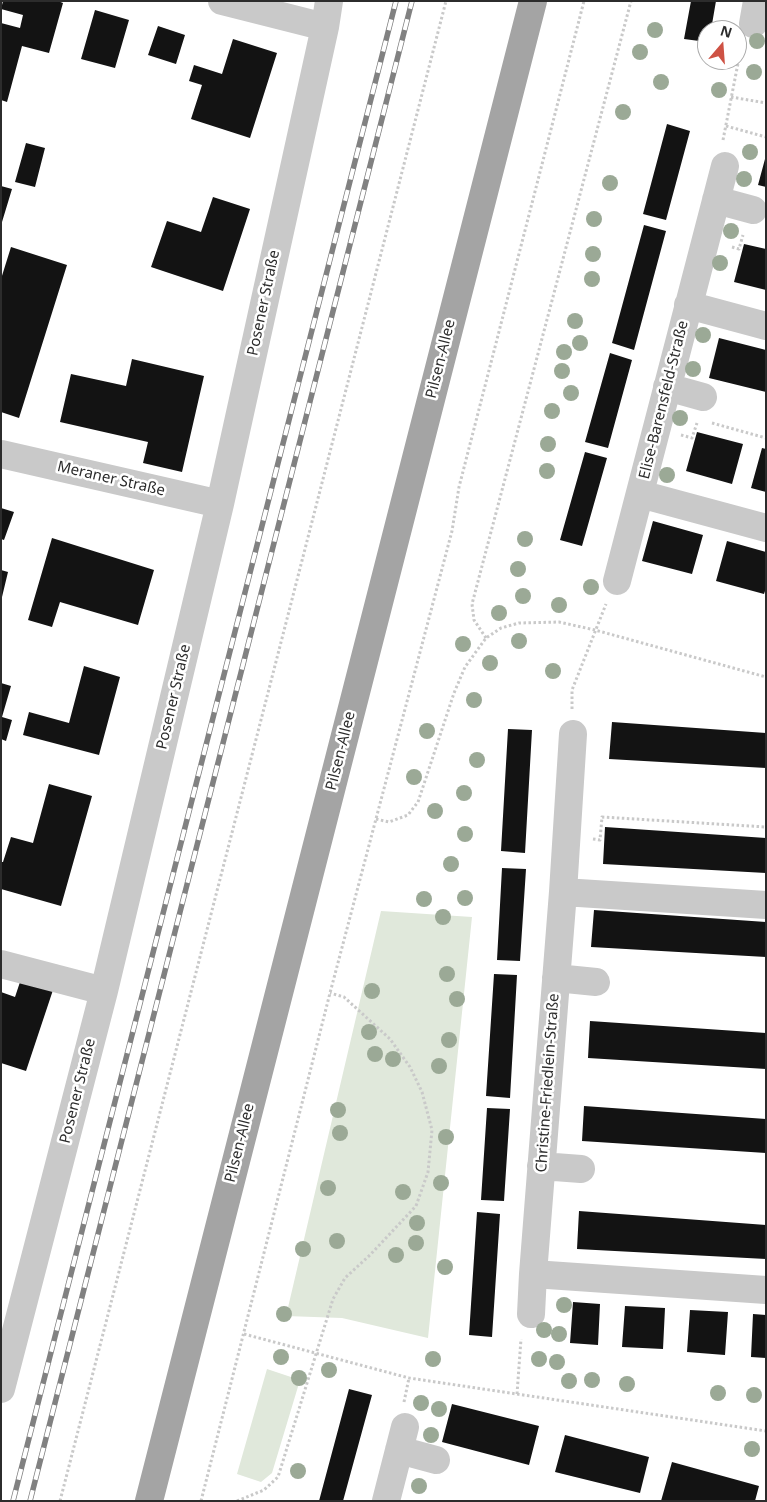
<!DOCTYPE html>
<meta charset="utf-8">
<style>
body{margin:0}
#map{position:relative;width:767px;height:1502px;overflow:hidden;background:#fff;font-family:"Noto Sans",sans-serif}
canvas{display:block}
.frame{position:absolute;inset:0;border:2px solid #2c2c2c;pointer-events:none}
.north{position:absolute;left:697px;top:20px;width:50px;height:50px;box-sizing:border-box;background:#fff;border:1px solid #ababab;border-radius:50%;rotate:18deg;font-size:14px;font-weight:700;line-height:20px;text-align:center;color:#2c2c2c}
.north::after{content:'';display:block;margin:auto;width:18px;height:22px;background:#ce5244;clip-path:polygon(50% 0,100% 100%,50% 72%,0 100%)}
</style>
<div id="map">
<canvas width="767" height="1502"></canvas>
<div class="frame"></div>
<div class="north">N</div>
</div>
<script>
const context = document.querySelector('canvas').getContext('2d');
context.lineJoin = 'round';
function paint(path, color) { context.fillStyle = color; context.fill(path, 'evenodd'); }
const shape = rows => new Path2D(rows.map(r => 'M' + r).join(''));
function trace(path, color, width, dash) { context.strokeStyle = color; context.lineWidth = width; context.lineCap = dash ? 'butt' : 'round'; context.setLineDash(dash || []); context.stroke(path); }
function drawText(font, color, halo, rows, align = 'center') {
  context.font = font + ' "Noto Sans",sans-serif'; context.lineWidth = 5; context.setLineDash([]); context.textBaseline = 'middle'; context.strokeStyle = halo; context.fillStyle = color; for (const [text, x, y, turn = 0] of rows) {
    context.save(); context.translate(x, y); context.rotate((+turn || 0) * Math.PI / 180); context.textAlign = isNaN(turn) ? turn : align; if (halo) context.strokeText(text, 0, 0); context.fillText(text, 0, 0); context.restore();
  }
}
const green = shape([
 [381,911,472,917,428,1338,342,1318,286,1316],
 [267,1369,300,1380,272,1473,261,1482,237,1474]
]);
const building = shape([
 [3,1,58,1,63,3,49,53,22,46,7,102,1,100,1,23,20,28,23,15,1,9],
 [691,1,716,1,711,30,707,30,707,42,684,39],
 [95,10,129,20,115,68,81,59],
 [158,26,185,35,176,64,148,55],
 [233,39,277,53,250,138,191,119,202,85,189,81,194,65,222,74],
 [667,124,690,131,666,220,643,214],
 [26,143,45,148,35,187,15,182],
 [765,159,766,159,766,187,758,185],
 [1,186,12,189,2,222,1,222],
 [213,197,250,209,223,291,151,267,167,221,201,232],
 [644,225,666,231,634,350,612,343],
 [744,244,766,249,766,290,734,282],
 [11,247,67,265,19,418,1,412,1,279],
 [719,338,766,350,766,392,709,378],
 [610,353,632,360,608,448,585,442],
 [132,359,204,376,182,472,143,463,148,442,60,422,71,374,126,386],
 [697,432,743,444,732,484,686,471],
 [762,448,766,449,766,492,751,488],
 [585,452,607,458,582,546,560,540],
 [1,508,14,512,4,540,1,539],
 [653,521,703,535,692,574,642,561],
 [52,538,154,570,138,625,60,602,52,627,28,620],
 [727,541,766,552,766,588,764,594,716,581],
 [1,570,8,572,2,597,1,597],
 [84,666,120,677,99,755,23,735,29,712,69,723],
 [1,683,11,686,2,717,12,720,6,741,1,739],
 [612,722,766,733,766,768,609,759],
 [508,729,532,730,525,853,501,851],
 [49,784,92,796,61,906,1,889,1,862,3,862,11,837,33,843],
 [605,827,766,838,766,873,603,864],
 [502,868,526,869,520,961,497,960],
 [594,910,766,922,766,957,591,947],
 [494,974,517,975,510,1098,486,1096],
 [21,979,53,990,26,1071,1,1063,1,992,15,997],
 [590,1021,766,1033,766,1069,588,1058],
 [584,1106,766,1119,766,1153,582,1141],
 [487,1108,510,1109,504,1201,481,1200],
 [579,1211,766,1225,766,1259,577,1249],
 [477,1212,500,1214,492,1337,469,1335],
 [573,1302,600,1304,598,1345,570,1343],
 [625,1306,665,1308,663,1349,622,1347],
 [690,1310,728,1312,725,1355,687,1352],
 [753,1314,766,1315,766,1358,751,1357],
 [349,1389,372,1395,343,1501,319,1501],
 [452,1404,539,1426,529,1465,442,1442],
 [565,1435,649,1457,640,1493,555,1472],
 [672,1462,759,1486,755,1501,661,1501]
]);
const path = shape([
 [731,97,766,103],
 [726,126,766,137],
 [723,140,741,48],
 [732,247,739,249,743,235],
 [712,423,766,438],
 [681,435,692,438,697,423],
 [486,638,474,620,472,604,631,1],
 [572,709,572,690,606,604],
 [376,819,389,822,408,815,418,802,454,693,465,667,486,638,501,628,519,623,559,622,595,630,766,677],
 [593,839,600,840,602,817,766,827],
 [244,1334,409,1378,766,1431],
 [517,1394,521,1339],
 [404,1402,409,1378],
 [60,1501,446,1],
 [201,1501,330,993,452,531,459,487,584,1],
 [237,1501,264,1490,278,1477,333,1299,345,1278,370,1255,416,1206,428,1172,432,1130,422,1092,410,1067,390,1039,344,997,330,993]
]);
const minor = shape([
 [222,1,325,27],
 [753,24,757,1],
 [716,200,753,210],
 [688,305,766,326],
 [667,387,703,397],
 [1,454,220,504],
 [640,494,766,528],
 [617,581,725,166],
 [573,734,563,892,533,1274,766,1290],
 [563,892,766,905],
 [1,964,104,991],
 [556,978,596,982],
 [541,1166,581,1169],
 [531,1314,533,1274],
 [1,1389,104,991,220,504,325,27,329,1],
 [399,1450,436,1460],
 [386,1501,405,1427]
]);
const major = shape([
 [149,1501,533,1]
]);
const rail = shape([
 [13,1501,396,1],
 [30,1501,412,1]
]);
const trees = [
 [655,30],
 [757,41],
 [640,52],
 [754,72],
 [661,82],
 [719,90],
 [623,112],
 [750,152],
 [744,179],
 [610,183],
 [594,219],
 [731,231],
 [593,254],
 [720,263],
 [592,279],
 [575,321],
 [703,335],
 [580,343],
 [564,352],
 [693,369],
 [562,371],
 [571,393],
 [552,411],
 [680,418],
 [548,444],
 [547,471],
 [667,475],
 [525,539],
 [518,569],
 [591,587],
 [523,596],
 [559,605],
 [499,613],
 [519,641],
 [463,644],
 [490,663],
 [553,671],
 [474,700],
 [427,731],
 [477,760],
 [414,777],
 [464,793],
 [435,811],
 [465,834],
 [451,864],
 [465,898],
 [424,899],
 [443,917],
 [447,974],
 [372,991],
 [457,999],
 [369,1032],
 [449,1040],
 [375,1054],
 [393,1059],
 [439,1066],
 [338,1110],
 [340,1133],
 [446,1137],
 [441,1183],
 [328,1188],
 [403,1192],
 [417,1223],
 [337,1241],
 [416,1243],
 [303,1249],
 [396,1255],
 [445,1267],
 [564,1305],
 [284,1314],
 [544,1330],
 [559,1334],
 [281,1357],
 [433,1359],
 [539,1359],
 [557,1362],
 [329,1370],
 [299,1378],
 [592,1380],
 [569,1381],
 [627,1384],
 [718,1393],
 [754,1395],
 [421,1403],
 [439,1409],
 [431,1435],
 [752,1449],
 [298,1471],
 [419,1486]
];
const streetNames = [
 ["Posener Straße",264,303,-78],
 ["Pilsen-Allee",441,359,-76],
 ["Elise-Barensfeld-Straße",664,400,-76],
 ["Meraner Straße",111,479,13],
 ["Posener Straße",174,697,-77],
 ["Pilsen-Allee",341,751,-76],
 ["Christine-Friedlein-Straße",548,1083,-86],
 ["Posener Straße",78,1091,-76],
 ["Pilsen-Allee",240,1143,-76]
];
paint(green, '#e0e8db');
paint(building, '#131313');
trace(path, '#c9c9c9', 3, [2.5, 2.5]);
trace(minor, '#c9c9c9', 28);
trace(major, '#a4a4a4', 28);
trace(rail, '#818181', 5.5);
trace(rail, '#fff', 4, [11]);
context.fillStyle = '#9ba996';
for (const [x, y] of trees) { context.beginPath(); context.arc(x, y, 8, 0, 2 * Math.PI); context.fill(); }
drawText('15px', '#2c2c2c', '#fff', streetNames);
</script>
